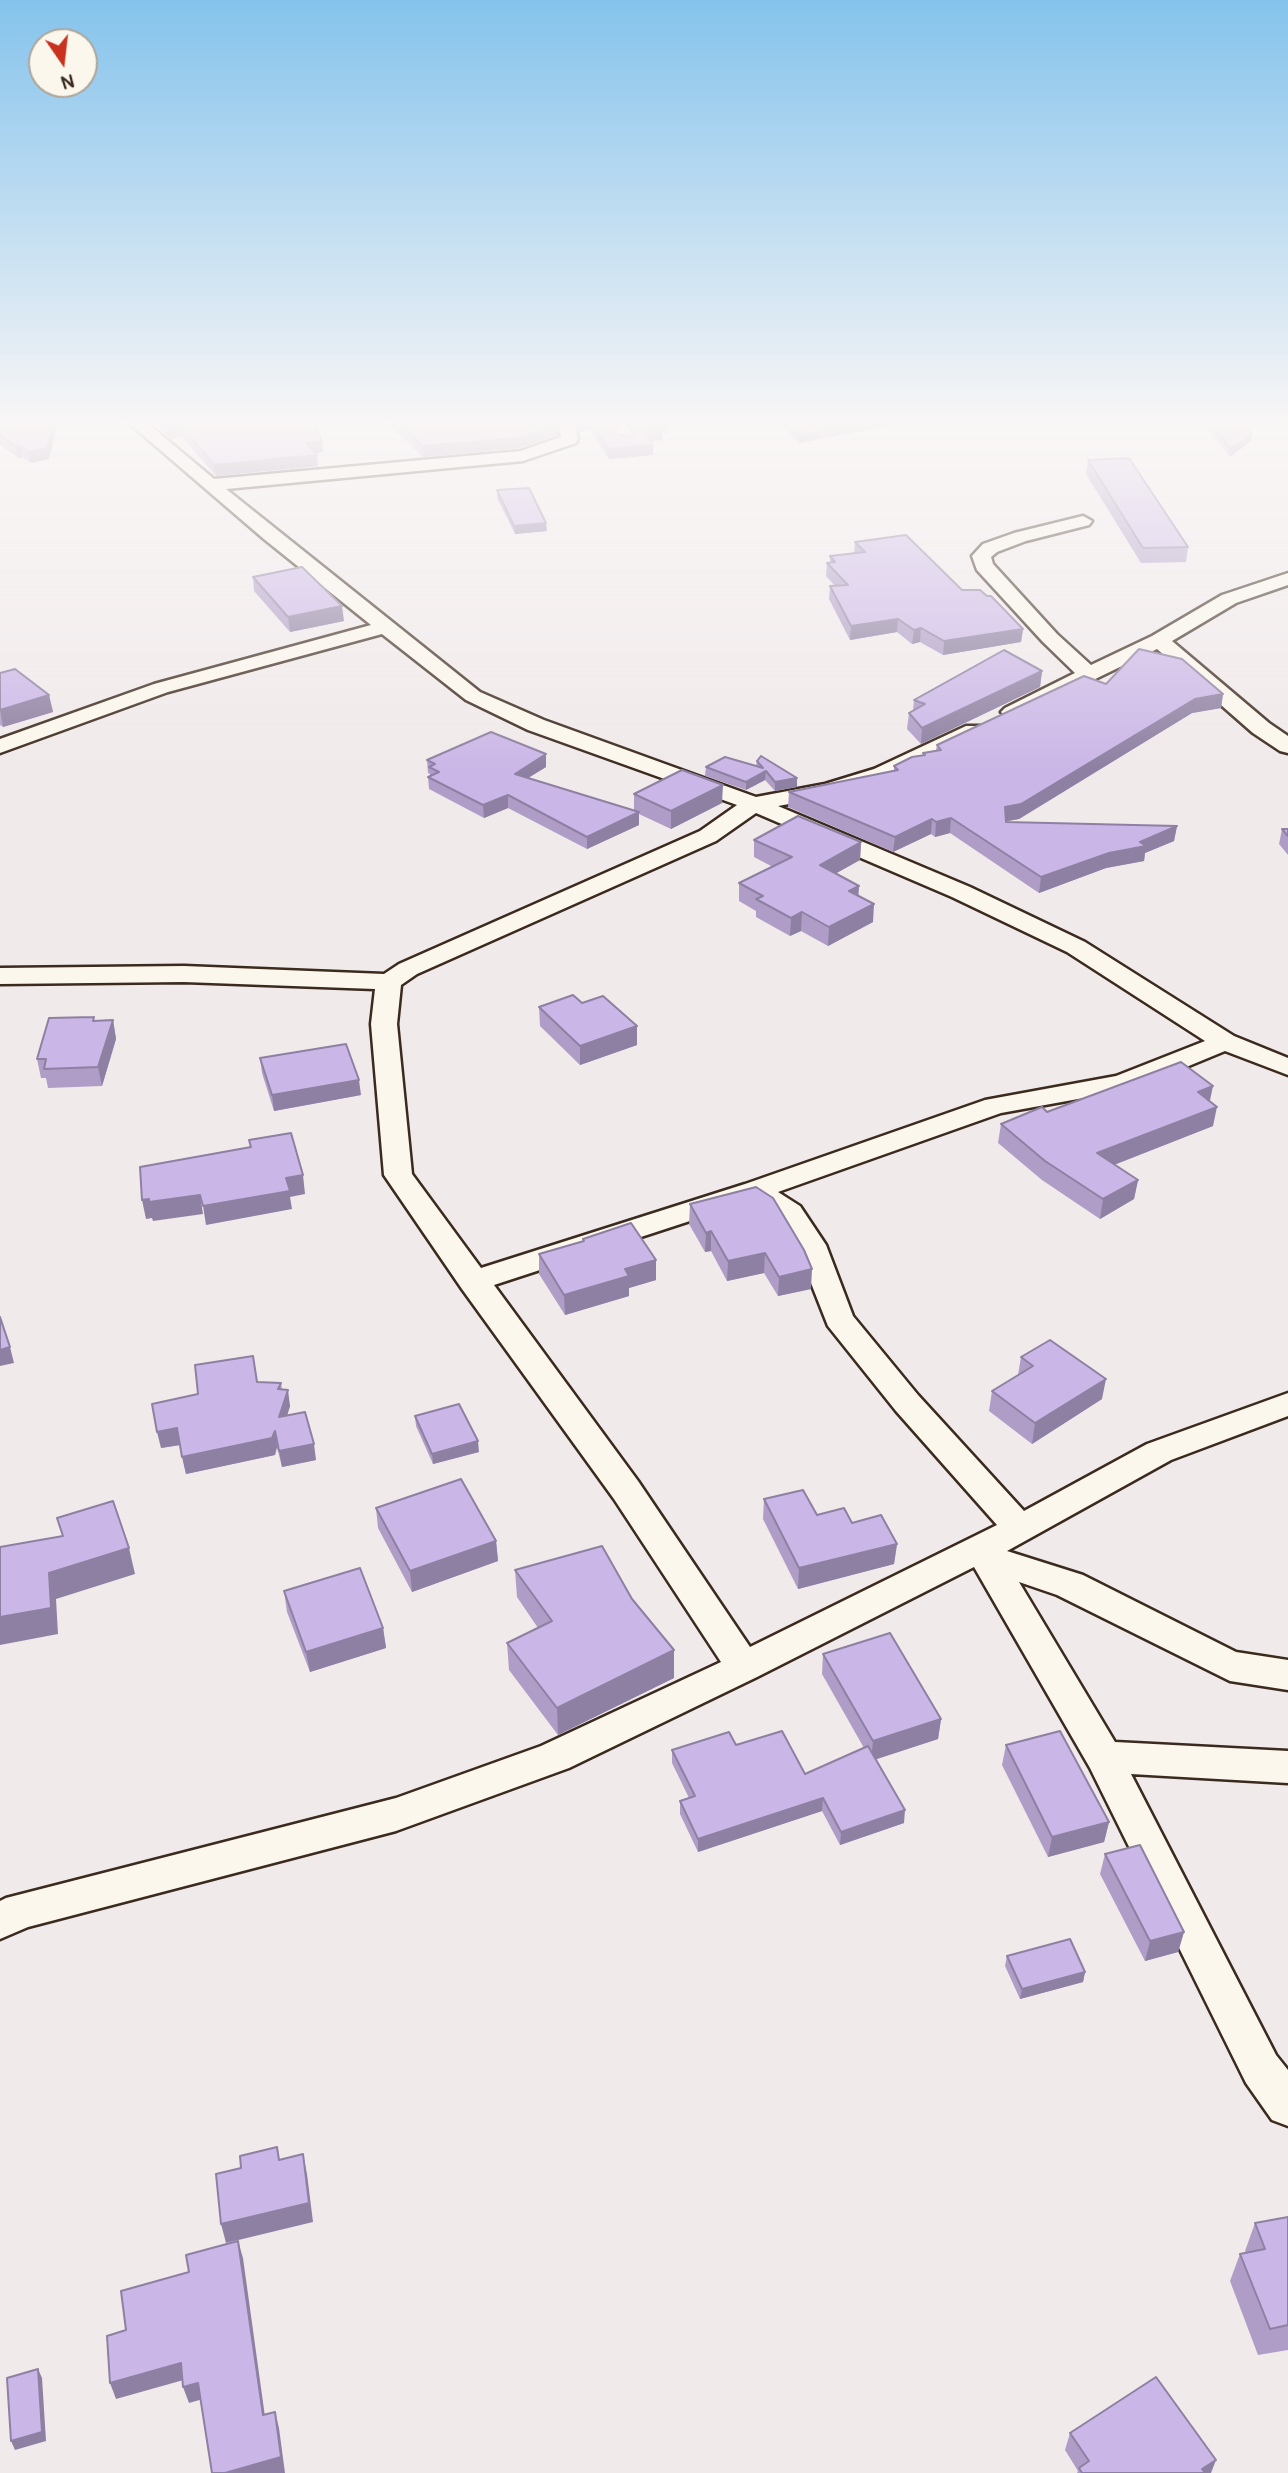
<!DOCTYPE html>
<style>
body{margin:0}
#map{position:relative;width:1288px;height:2473px;overflow:hidden;background:#f1eaeb;font-family:Pangolin,sans-serif}
canvas{display:block}
.north{position:absolute;left:28px;top:28px;width:70px;height:70px;box-sizing:border-box;background:#fbf7ec;border:2px solid #aea59a;border-radius:50%;rotate:166deg;font-size:19px;font-weight:700;line-height:28px;text-align:center;color:#3b2a1e}
.north::after{content:'';display:block;margin:auto;width:24px;height:32px;background:#c8321e;clip-path:polygon(50% 0,100% 100%,50% 72%,0 100%)}
</style>
<div id="map">
<canvas width="1288" height="2473"></canvas>
<div class="north">N</div>
</div>
<script>
const context = document.querySelector('canvas').getContext('2d');
context.lineJoin = 'round';
const shape = rows => new Path2D(rows.map(r => 'M' + r).join(''));
function trace(path, color, width, dash) { context.strokeStyle = color; context.lineWidth = width; context.lineCap = dash ? 'butt' : 'round'; context.setLineDash(dash || []); context.stroke(path); }
function paint(path, color) { context.fillStyle = color; context.fill(path, 'evenodd'); }
const street = shape([
 [129,423,147,423,214,479,521,451,561,437,558,423,574,423,578,439,576,443,523,461,226,489,480,692,544,720,756,797,825,784,874,769,966,726,982,726,985,731,982,736,890,779,828,797,778,806,970,887,1085,942,1234,1036,1288,1058,1288,1075,1225,1051,1133,1089,1001,1113,778,1192,800,1206,826,1245,853,1316,918,1395,1024,1511,1147,1444,1288,1393,1288,1416,1171,1460,1007,1551,1083,1575,1236,1652,1288,1660,1288,1690,1230,1681,1057,1595,1019,1582,1115,1742,1288,1751,1288,1783,1131,1774,1276,2055,1288,2070,1288,2126,1272,2120,1246,2083,1090,1768,974,1567,757,1677,569,1768,396,1831,28,1927,0,1939,0,1901,6,1898,396,1798,541,1746,721,1662,614,1499,462,1289,384,1175,371,1024,375,989,184,982,0,984,0,968,184,966,384,974,399,964,700,831,737,805,528,730,466,700,382,634,168,692,0,753,0,739,154,684,371,625,264,539,129,423],
 [756,813,952,897,1067,952,1205,1041,1116,1076,985,1100,745,1184,481,1268,412,1174,397,1024,401,985,417,974,716,841,756,813],
 [751,1201,780,1220,796,1245,828,1326,896,1411,997,1525,750,1647,638,1481,494,1285,751,1201],
 [611,423,627,423,635,440,633,444,621,444,611,423],
 [1083,516,1092,521,1089,525,1026,541,997,552,991,557,993,564,1057,634,1091,665,1152,636,1222,595,1288,573,1288,585,1236,603,1172,641,1269,723,1288,736,1288,753,1280,751,1253,733,1157,649,1019,716,1005,716,1001,712,1005,708,1075,673,1043,642,977,570,972,556,983,544,1014,533,1083,516]
]);
const wall = shape([
 [0,423,49,459,31,463,22,457,19,458,0,445],
 [155,423,315,423,322,441,323,452,315,453,318,466,216,476,182,437,170,439],
 [388,423,557,423,558,435,520,448,423,457,388,424],
 [575,423,613,423,619,435,633,436,634,435,628,423,668,423,668,433,662,433,662,440,651,441,653,455,609,459,590,430,579,433],
 [779,423,902,423,799,443],
 [1203,423,1244,423,1252,434,1251,441,1230,457],
 [1088,460,1188,547,1186,562,1141,563,1086,474],
 [497,490,546,523,547,531,515,534,497,498],
 [855,542,962,590,987,596,1023,629,1021,642,943,655,920,642,912,644,897,632,850,640,829,599,830,586,835,586,826,576,827,563,830,563,830,556,854,553],
 [253,577,344,621,290,632,254,591],
 [1042,671,1040,687,921,744,907,729,909,713,913,710,914,700],
 [0,673,49,695,53,712,3,727,0,725],
 [1106,684,1223,694,1221,708,1192,713,1019,819,1006,821,1006,822,1177,826,1174,841,1145,853,1144,861,1106,868,1039,893,950,833,935,837,931,834,893,852,788,807,789,792,894,771,894,766,923,755,923,753,936,750,937,745],
 [427,760,546,767,528,778,634,811,634,794,722,803,671,829,639,814,639,825,587,849,508,808,484,818,429,789,428,777,430,776,430,774,428,773],
 [757,761,797,778,797,787,775,791,765,780,746,790,705,776,706,767,756,766],
 [1282,829,1288,829,1288,855,1279,844],
 [754,840,861,842,860,860,836,873,858,896,873,922,828,946,801,931,790,936,756,917,756,911,739,901,739,883,773,867,754,857],
 [582,1003,637,1026,637,1045,580,1065,540,1026,539,1007],
 [113,1020,116,1039,102,1086,48,1088,46,1078,41,1078,37,1059,95,1021],
 [260,1058,361,1095,274,1111,262,1073],
 [1210,1102,1213,1126,1114,1165,1138,1180,1134,1199,1100,1219,1042,1180,998,1143,1001,1124,1047,1112],
 [756,1187,811,1289,778,1296,764,1273,727,1281,711,1251,705,1252,689,1224,690,1204],
 [583,1239,656,1280,629,1288,629,1296,565,1315,539,1274,539,1254,583,1242],
 [1021,1357,1102,1399,1032,1444,989,1411,992,1391,1018,1375],
 [257,1382,281,1383,282,1389,290,1406,287,1415,316,1460,282,1467,277,1447,275,1455,186,1474,180,1445,161,1448],
 [415,1416,479,1452,433,1464,416,1426],
 [764,1499,817,1515,897,1544,894,1564,798,1589,763,1519],
 [376,1508,496,1541,498,1561,412,1592,378,1528],
 [515,1570,674,1650,674,1678,558,1735,509,1670,507,1643,538,1628,517,1597],
 [284,1591,383,1628,386,1648,310,1672,287,1612],
 [823,1654,941,1719,938,1739,876,1759,904,1823,840,1845,822,1811,698,1852,680,1814,680,1801,689,1798,672,1763,672,1750,736,1745,805,1774,864,1748,822,1674],
 [1006,1745,1109,1822,1104,1842,1048,1857,1002,1765],
 [1105,1854,1184,1932,1178,1952,1145,1961,1100,1874],
 [1007,1956,1085,1972,1083,1982,1020,1999,1005,1966],
 [1288,2217,1288,2350,1258,2355,1230,2281,1240,2254,1246,2253,1245,2251,1255,2223],
 [1070,2433,1211,2473,1077,2473,1078,2471,1065,2450]
]);
const shadedWall = shape([
 [53,423,58,423,49,459,31,463,28,452],
 [579,423,590,423,590,430,579,433],
 [657,423,668,423,668,433,662,433,662,440,644,442,644,431],
 [866,423,902,423,799,443,799,436],
 [181,425,182,437,170,439,168,427],
 [558,425,558,435,520,448,423,457,422,446],
 [1252,434,1251,441,1230,457,1231,449],
 [322,441,323,452,307,454,306,443],
 [653,445,653,455,609,459,608,449],
 [20,446,22,457,19,458,16,447],
 [317,455,318,466,216,476,214,465],
 [546,523,547,531,515,534,514,526],
 [342,606,344,621,290,632,288,617],
 [898,619,897,632,850,640,851,626],
 [921,628,920,642,912,644,914,630],
 [1023,629,1021,642,943,655,944,641],
 [1042,671,1040,687,921,744,922,728],
 [1223,694,1221,708,1192,713,1019,819,1003,822,1005,807,1195,699],
 [49,695,53,712,3,727,0,710],
 [546,754,546,767,515,786,515,774],
 [766,771,765,780,746,790,746,782],
 [797,778,797,787,775,791,775,782],
 [723,785,722,803,671,829,671,811],
 [508,795,508,808,484,818,483,805],
 [639,812,639,825,587,849,587,837],
 [951,818,950,833,935,837,936,822],
 [932,819,931,834,893,852,895,837],
 [1177,826,1174,841,1145,853,1144,861,1106,868,1039,893,1041,877,1140,842],
 [861,842,860,860,819,883,820,865],
 [859,886,858,904,849,891],
 [874,904,873,922,828,946,829,927],
 [802,912,801,931,790,936,791,918],
 [113,1020,116,1039,102,1086,98,1067],
 [637,1026,637,1045,580,1065,580,1046],
 [359,1080,361,1095,274,1111,272,1095],
 [1213,1086,1209,1105,1198,1092],
 [1217,1107,1213,1126,1093,1173,1097,1153],
 [303,1175,305,1194,290,1197,292,1209,206,1225,203,1206,286,1178],
 [1138,1180,1134,1199,1100,1219,1103,1199],
 [200,1195,203,1214,153,1221,152,1218,146,1219,142,1200],
 [711,1231,711,1251,705,1252,706,1233],
 [765,1253,764,1273,727,1281,728,1261],
 [656,1260,656,1280,629,1288,629,1296,565,1315,564,1295,625,1269],
 [812,1269,811,1289,778,1296,779,1277],
 [10,1347,14,1363,0,1366,0,1350],
 [1106,1379,1102,1399,1032,1444,1035,1423],
 [288,1390,290,1406,282,1433,279,1417],
 [177,1428,180,1445,161,1448,157,1432],
 [275,1431,277,1447,275,1455,186,1474,182,1457],
 [478,1441,479,1452,433,1464,432,1454],
 [314,1444,316,1460,282,1467,279,1451],
 [496,1541,498,1561,412,1592,410,1571],
 [897,1544,894,1564,798,1589,799,1568],
 [129,1548,135,1574,56,1599,58,1634,0,1645,0,1617,49,1573],
 [383,1628,386,1648,310,1672,306,1652],
 [674,1650,674,1678,558,1735,557,1708],
 [941,1719,938,1739,871,1761,873,1741],
 [823,1798,822,1811,698,1852,698,1839],
 [905,1810,904,1823,840,1845,841,1832],
 [1109,1822,1104,1842,1048,1857,1052,1837],
 [1184,1932,1178,1952,1145,1961,1150,1941],
 [1085,1972,1083,1982,1020,1999,1022,1989],
 [303,2154,307,2174,313,2222,226,2243,221,2224],
 [238,2241,243,2258,267,2431,263,2415],
 [181,2363,187,2379,116,2399,110,2383],
 [38,2369,42,2378,46,2441,15,2450,11,2441],
 [198,2383,203,2399,189,2403,183,2387],
 [275,2412,279,2428,285,2473,225,2473],
 [1216,2460,1211,2473,1201,2473,1202,2469]
]);
const building = shape([
 [0,423,53,423,47,448,28,452,20,446,16,447,0,435,0,423],
 [164,423,315,423,322,441,306,443,317,455,214,465,181,425,168,427,164,423],
 [397,423,557,423,558,425,520,438,422,446,397,423],
 [592,423,613,423,619,435,633,436,637,431,633,423,661,423,657,423,662,430,644,431,653,445,608,449,592,423],
 [786,423,866,423,799,436,786,423],
 [1210,423,1244,423,1252,434,1231,449,1210,423],
 [1129,458,1188,547,1143,548,1088,460,1129,458],
 [529,488,546,523,514,526,497,490,529,488],
 [906,535,962,590,980,590,987,596,991,596,1023,629,944,641,921,628,914,630,898,619,851,626,830,586,848,585,827,563,835,562,830,556,865,552,855,542,906,535],
 [302,567,342,606,288,617,253,577,302,567],
 [1139,649,1182,659,1223,694,1195,699,1021,804,1005,807,1006,822,1177,826,1140,842,1146,846,1109,853,1041,877,951,818,936,822,932,819,895,837,789,792,898,770,894,766,912,757,925,755,923,753,941,750,937,745,1084,676,1106,684,1139,649],
 [1004,650,1042,671,922,728,909,713,925,704,914,700,1004,650],
 [15,669,49,695,0,710,0,673,15,669],
 [491,732,546,754,515,774,639,812,587,837,508,795,483,805,428,777,439,772,429,767,435,764,427,760,491,732],
 [761,756,797,778,775,782,766,771,746,782,706,767,725,757,763,768,757,761,761,756],
 [682,770,723,785,671,811,634,794,682,770],
 [798,816,861,842,820,865,859,886,849,891,874,904,829,927,802,912,791,918,756,899,763,896,739,883,792,857,754,840,798,816],
 [1282,829,1288,829,1288,836,1282,829],
 [573,995,582,1003,603,996,637,1026,580,1046,539,1007,573,995],
 [94,1017,93,1021,113,1020,98,1067,44,1069,46,1059,37,1059,49,1018,94,1017],
 [346,1044,359,1080,272,1095,260,1058,346,1044],
 [1181,1062,1213,1086,1198,1092,1217,1107,1097,1153,1138,1180,1103,1199,1045,1161,1001,1124,1042,1107,1047,1112,1181,1062],
 [291,1133,303,1175,286,1178,290,1191,203,1206,200,1195,149,1202,149,1199,142,1200,140,1167,251,1147,249,1140,291,1133],
 [756,1187,773,1198,804,1250,812,1269,779,1277,765,1253,728,1261,711,1231,706,1233,690,1204,756,1187],
 [631,1223,656,1260,625,1269,629,1276,564,1295,539,1254,584,1241,583,1239,631,1223],
 [0,1317,10,1347,0,1350,0,1317],
 [1050,1340,1106,1379,1035,1423,992,1391,1033,1366,1021,1357,1050,1340],
 [253,1356,257,1382,281,1383,278,1389,288,1390,279,1417,305,1412,314,1444,279,1451,275,1431,272,1438,182,1457,177,1428,157,1432,152,1404,198,1394,195,1365,253,1356],
 [459,1404,478,1441,432,1454,415,1416,459,1404],
 [461,1479,496,1541,410,1571,376,1508,461,1479],
 [803,1490,817,1515,844,1508,852,1523,881,1515,897,1544,799,1568,764,1499,803,1490],
 [113,1501,129,1548,49,1573,51,1608,0,1617,0,1547,63,1536,57,1518,113,1501],
 [602,1546,632,1599,674,1650,557,1708,507,1643,552,1621,515,1570,602,1546],
 [360,1568,383,1628,306,1652,284,1591,360,1568],
 [890,1633,941,1719,873,1741,823,1654,890,1633],
 [782,1731,805,1774,868,1746,905,1810,841,1832,823,1798,698,1839,680,1801,695,1796,672,1750,729,1732,736,1745,782,1731],
 [1060,1731,1109,1822,1052,1837,1006,1745,1060,1731],
 [1140,1845,1184,1932,1150,1941,1105,1854,1140,1845],
 [1070,1939,1085,1972,1022,1989,1007,1956,1070,1939],
 [277,2147,279,2160,303,2154,309,2203,221,2224,216,2174,241,2168,240,2156,277,2147],
 [1288,2217,1288,2325,1270,2329,1240,2254,1265,2249,1255,2223,1288,2217],
 [238,2241,263,2415,275,2412,281,2457,225,2473,212,2473,198,2383,183,2387,181,2363,110,2383,107,2336,126,2330,121,2291,189,2272,186,2255,238,2241],
 [38,2369,42,2432,11,2441,7,2378,38,2369],
 [1156,2377,1216,2460,1202,2469,1205,2473,1082,2473,1079,2468,1089,2461,1070,2433,1156,2377]
]);
trace(street, '#3b2a1e', 5);
paint(street, '#fbf7ec');
paint(wall, '#af9dc7');
paint(shadedWall, '#8e80a2');
paint(building, '#cbb7e7');
trace(building, '#8e80a2', 2);
const sky = context.createLinearGradient(0, 0, 0, 769);
sky.addColorStop(0, '#85c3ec');
sky.addColorStop(0.55, '#f9f6f6');
sky.addColorStop(1, '#f9f6f600');
context.fillStyle = sky;
context.fillRect(0, 0, 1288, 769);
</script>
